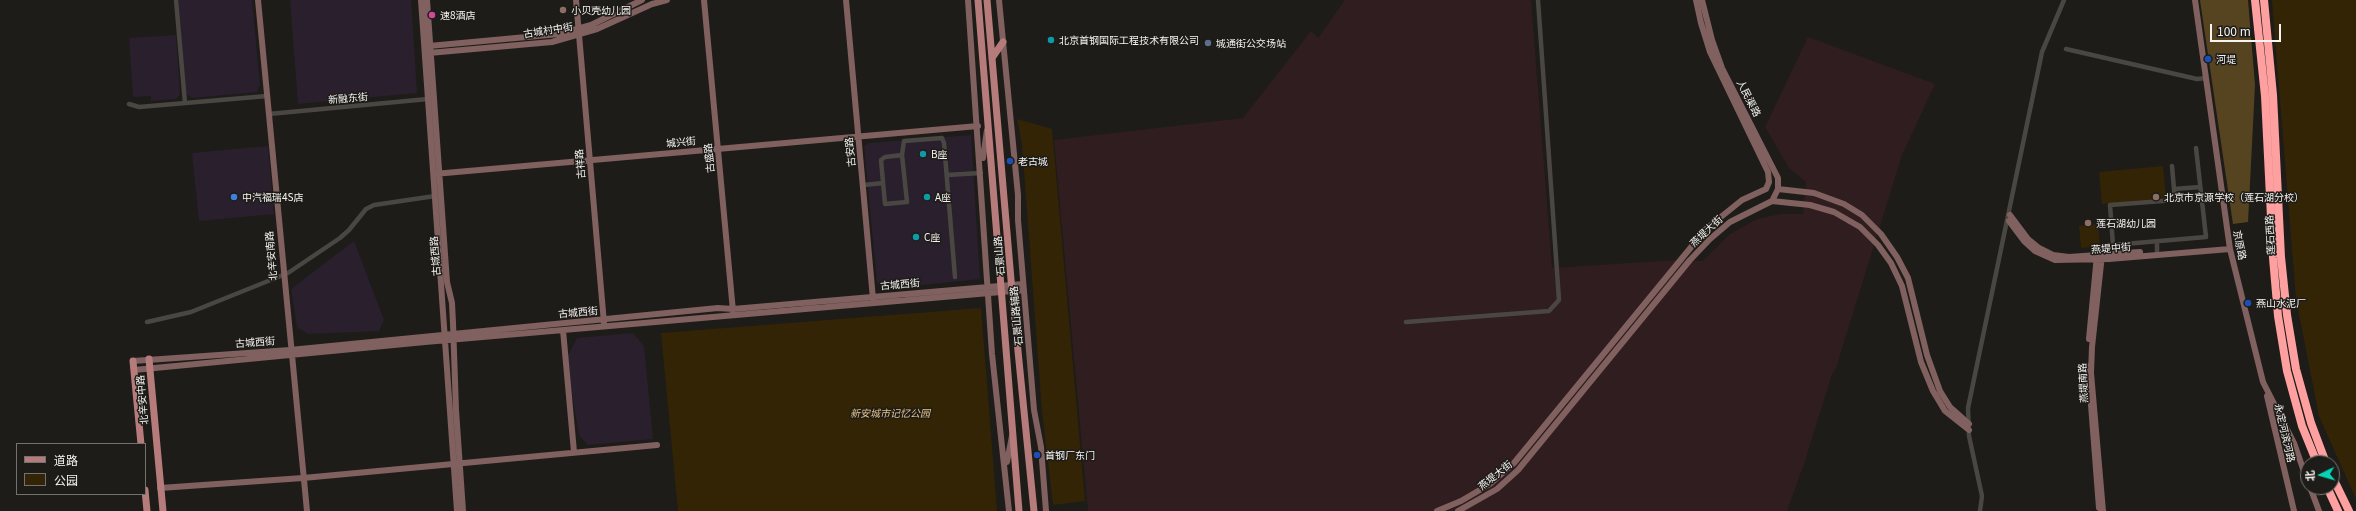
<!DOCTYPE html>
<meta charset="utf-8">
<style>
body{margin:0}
#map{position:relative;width:2356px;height:511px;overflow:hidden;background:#1e1c18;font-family:Georgia,"Noto Sans SC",serif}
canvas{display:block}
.legend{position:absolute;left:16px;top:443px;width:130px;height:52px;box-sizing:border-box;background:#1e1c18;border:1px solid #74726f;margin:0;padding:5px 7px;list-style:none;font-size:12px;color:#f6f4f2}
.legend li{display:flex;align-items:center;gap:8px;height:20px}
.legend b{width:20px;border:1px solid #74726f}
.north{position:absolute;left:2300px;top:455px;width:40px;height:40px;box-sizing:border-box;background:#1e1c18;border:1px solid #74726f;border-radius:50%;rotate:265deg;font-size:11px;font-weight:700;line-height:16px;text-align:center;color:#f6f4f2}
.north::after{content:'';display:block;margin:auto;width:14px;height:18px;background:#04d5b6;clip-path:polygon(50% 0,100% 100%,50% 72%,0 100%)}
.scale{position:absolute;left:2210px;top:24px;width:71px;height:18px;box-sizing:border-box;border:2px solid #f6f4f2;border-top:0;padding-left:5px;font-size:12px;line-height:14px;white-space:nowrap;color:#f6f4f2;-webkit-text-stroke:3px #1e1c18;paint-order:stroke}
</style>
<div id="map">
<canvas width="2356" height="511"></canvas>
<ul class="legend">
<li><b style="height:5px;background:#b67c7b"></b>道路</li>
<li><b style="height:11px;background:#332405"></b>公园</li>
</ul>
<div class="north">北</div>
<div class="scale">100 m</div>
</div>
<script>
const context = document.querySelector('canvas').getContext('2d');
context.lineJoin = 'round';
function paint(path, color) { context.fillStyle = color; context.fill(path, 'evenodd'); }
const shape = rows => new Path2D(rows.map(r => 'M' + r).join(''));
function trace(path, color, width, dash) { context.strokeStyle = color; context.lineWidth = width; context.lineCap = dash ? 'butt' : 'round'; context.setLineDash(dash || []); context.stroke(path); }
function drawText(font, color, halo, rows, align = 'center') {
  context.font = font + ' Georgia,"Noto Sans SC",serif'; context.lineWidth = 3; context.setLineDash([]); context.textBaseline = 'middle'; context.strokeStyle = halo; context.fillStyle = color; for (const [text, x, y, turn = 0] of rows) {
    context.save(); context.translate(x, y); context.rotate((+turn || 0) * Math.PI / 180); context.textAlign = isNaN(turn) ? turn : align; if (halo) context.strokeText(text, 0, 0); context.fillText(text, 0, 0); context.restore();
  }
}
const commercial = shape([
 [178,0,252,0,260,85,257,92,192,98,186,94],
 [290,0,411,0,417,93,298,104],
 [176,35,180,94,176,99,151,101,151,96,133,97,129,38],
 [971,135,980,279,883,289,877,282,864,146,869,143],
 [268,146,274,214,199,221,192,153],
 [354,241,384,320,379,331,308,334,297,327,291,289],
 [633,333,644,346,653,439,588,445,579,435,566,359,577,338]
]);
const industrial = shape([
 [1345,0,1531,0,1552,268,1677,260,1703,261,1730,234,1757,219,1780,214,1803,214,1806,182,1789,168,1765,127,1808,37,1935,84,1902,155,1836,368,1832,374,1804,464,1787,511,1088,511,1054,140,1243,118,1311,31,1318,38]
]);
const green = shape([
 [2272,0,2356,0,2356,499,2319,416,2296,299],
 [1017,119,1052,129,1085,501,1053,505,1042,411,1022,144],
 [2163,166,2166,198,2102,204,2099,172],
 [2098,224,2100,246,2081,248,2079,226],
 [981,308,997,511,678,511,661,333]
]);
const forest = shape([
 [2200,0,2248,0,2255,85,2248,222,2233,224]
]);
const street = shape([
 [176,0,185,103],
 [2066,49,2197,79,2206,78],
 [129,104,139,107,267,96],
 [269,114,428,99],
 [2196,148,2206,237,2113,245,2110,205,2175,200,2174,189,2200,187],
 [902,155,904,141,942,138,944,143,955,277],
 [902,155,907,202,885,204,881,160,885,157,902,155],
 [2172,166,2174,189],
 [947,175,981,173],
 [864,185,883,183],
 [2157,241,2157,251],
 [147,322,191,312,288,273,340,238,349,230,366,209,374,205,435,196],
 [1406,322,1549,311,1559,300,1538,0],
 [1980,511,1982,496,1969,436,1968,408,2042,52,2064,0]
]);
const secondary = shape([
 [258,0,307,511],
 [421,0,457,511],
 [427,0,447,282,452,303,453,323,456,410,463,511],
 [576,0,604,323],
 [704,0,733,311],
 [846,0,873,299],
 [968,0,992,354,1009,511],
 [999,0,1018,195,1018,220,1034,410,1041,447,1046,511],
 [1702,0,1712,40,1722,68,1778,178,1778,189,1772,201],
 [2195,0,2230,249,2263,382,2294,443,2308,483],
 [429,46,559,34,591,25,642,0],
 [429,53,552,42,597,29,652,4,667,0],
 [983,158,987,130],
 [434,174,978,126],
 [1778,189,1814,193,1844,204,1862,215,1881,234,1897,257,1908,278,1927,355,1940,391,1950,407,1969,424],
 [2010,215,2028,239,2039,248,2053,255,2069,257,2140,252],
 [2009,221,2024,241,2035,251,2055,260,2109,259,2230,249],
 [2102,255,2092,347,2091,373,2103,511],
 [563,330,574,452],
 [2089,339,2097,255],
 [133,361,290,350,718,308,733,309,1023,284],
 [2088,366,2099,508],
 [134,370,425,342,1024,290],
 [2267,396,2294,511],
 [1007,462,1012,436],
 [2310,487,2319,511],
 [160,488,303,478,657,445],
 [1437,511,1461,501,1490,484,1514,463,1706,229,1742,200,1766,189,1769,182,1768,172,1710,52,1701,23,1696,0],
 [1458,511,1497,489,1518,470,1690,260,1710,239,1730,222,1772,201,1810,205,1834,212,1860,227,1878,245,1891,263,1902,286,1921,362,1933,391,1945,411,1969,430]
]);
const primary = shape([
 [978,0,1019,511],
 [987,0,1012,291,1034,511],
 [992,58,1003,42],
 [149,359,163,511],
 [133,361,141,444],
 [145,490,147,511]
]);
const highway = shape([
 [2255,0,2265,96,2273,258,2278,316,2287,371,2302,426,2317,463],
 [2264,0,2273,95,2281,257,2287,315,2296,369,2311,423,2326,463],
 [2332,476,2349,511],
 [2327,487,2338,511]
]);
const markers = [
 [563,10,4,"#8d6e63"],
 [432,15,4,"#d1479c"],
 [1051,40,4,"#0f9aa8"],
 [1208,43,4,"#5c6f8a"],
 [2208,59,4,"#1a4fb4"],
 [923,154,4,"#0f9aa8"],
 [1010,161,4,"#1a4fb4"],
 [234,197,4,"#3f7fe0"],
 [927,197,4,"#0f9aa8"],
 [2156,197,4,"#8d6e63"],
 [2088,223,4,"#8d6e63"],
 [916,237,4,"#0f9aa8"],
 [2248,303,4,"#1a4fb4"],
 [1037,455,4,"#1a4fb4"]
];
const poiNames = [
 ["小贝壳幼儿园",571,10],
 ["速8酒店",440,15],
 ["北京首钢国际工程技术有限公司",1059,40],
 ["城通街公交场站",1216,43],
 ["河堤",2216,59],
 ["B座",931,154],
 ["老古城",1018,161],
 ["中汽福瑞4S店",242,197],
 ["A座",935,197],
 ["北京市京源学校（莲石湖分校）",2164,197],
 ["莲石湖幼儿园",2096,223],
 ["C座",924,237],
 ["燕山水泥厂",2256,303],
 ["首钢厂东门",1045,455]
];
const streetNames = [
 ["古城村中街",548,30,-9],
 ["新融东街",348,98,-5],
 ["人民渠路",1749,98,63],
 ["城兴街",681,142,-6],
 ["古安路",850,152,-96],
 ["古盛路",709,158,-96],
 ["古祥路",580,164,-95],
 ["燕堤大街",1706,231,-43],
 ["莲石西路",2270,235,-93],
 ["京原路",2240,245,79],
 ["燕堤中街",2111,248,-4],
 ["北辛安南路",271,256,-95],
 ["古城西路",435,256,-94],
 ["石景山路",999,256,-95],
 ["古城西街",900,284,-5],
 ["古城西街",578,312,-5],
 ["石景山路辅路",1016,316,-95],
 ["古城西街",255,342,-4],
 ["燕堤南路",2083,383,-93],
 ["北辛安中路",142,400,-95],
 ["永定河滨河路",2285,433,77],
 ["燕堤大街",1495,475,-39]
];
const parkNames = [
 ["新安城市记忆公园",890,413]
];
paint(commercial, '#291f2d');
paint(industrial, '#301d1f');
paint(green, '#332405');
paint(forest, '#564421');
trace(street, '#4a4743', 4.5);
trace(secondary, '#80615f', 6);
trace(primary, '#b67c7b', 7);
trace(highway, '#fe9fa0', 8);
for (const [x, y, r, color] of markers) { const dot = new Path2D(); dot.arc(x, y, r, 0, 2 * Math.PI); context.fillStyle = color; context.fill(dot); trace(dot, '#1e1c18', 1.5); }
drawText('10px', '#f6f4f2', '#1e1c18', poiNames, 'left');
drawText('10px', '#f6f4f2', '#1e1c18', streetNames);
drawText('italic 10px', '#e6c488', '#1e1c18', parkNames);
</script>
